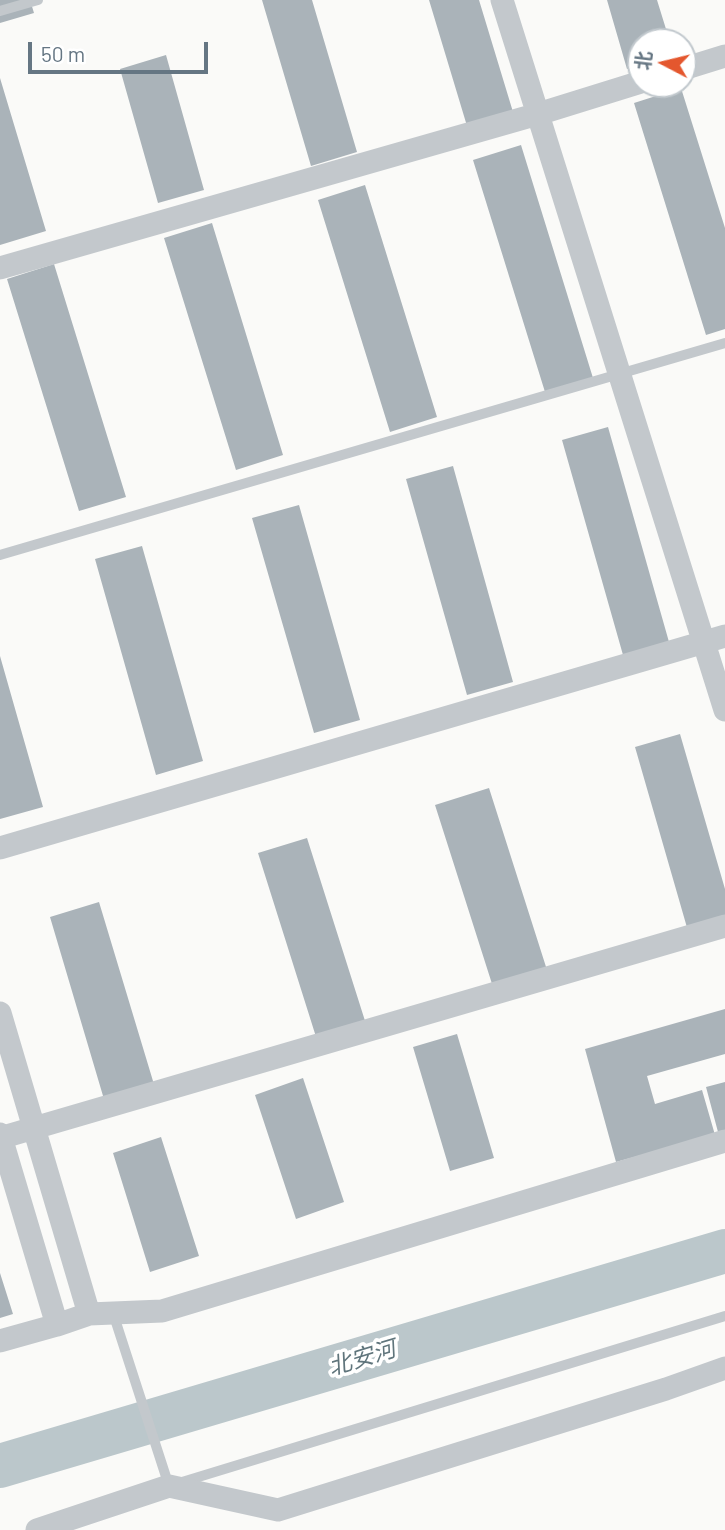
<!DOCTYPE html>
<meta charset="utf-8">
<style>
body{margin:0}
#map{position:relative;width:725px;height:1530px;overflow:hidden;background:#fafaf8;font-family:Barlow,"Noto Sans SC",sans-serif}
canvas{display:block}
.north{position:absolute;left:627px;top:28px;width:70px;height:70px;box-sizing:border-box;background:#fff;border:2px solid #c1c8cd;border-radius:50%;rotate:277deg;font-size:19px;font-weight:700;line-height:28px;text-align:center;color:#657683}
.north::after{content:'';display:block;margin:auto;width:24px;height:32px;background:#e4572e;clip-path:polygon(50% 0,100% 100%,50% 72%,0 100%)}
.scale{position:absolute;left:28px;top:42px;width:180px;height:32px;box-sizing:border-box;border:4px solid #657683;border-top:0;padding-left:9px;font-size:21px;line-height:24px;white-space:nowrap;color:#657683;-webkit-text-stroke:5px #fff;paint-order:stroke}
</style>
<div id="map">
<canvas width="725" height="1530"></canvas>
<div class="north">北</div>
<div class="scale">50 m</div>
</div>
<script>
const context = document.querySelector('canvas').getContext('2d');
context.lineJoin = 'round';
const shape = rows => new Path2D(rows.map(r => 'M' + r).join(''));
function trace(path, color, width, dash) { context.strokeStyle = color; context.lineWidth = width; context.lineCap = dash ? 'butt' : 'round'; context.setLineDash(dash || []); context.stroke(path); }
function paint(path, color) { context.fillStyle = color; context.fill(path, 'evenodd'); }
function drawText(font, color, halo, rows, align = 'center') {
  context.font = font + ' Barlow,"Noto Sans SC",sans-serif'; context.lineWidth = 7; context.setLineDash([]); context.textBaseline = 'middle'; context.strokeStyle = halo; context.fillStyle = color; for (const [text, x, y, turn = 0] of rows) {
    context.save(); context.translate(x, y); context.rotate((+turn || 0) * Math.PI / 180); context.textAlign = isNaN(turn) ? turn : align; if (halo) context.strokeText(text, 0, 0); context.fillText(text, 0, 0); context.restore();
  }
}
const river = shape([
 [0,1466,725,1251]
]);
const building = shape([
 [0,0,30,0,34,13,0,23],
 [262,0,312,0,357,152,311,166],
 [429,0,479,0,513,112,467,126],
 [607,0,657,0,670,42,641,42,641,65,627,69],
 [166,55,204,190,158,203,120,69],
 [0,78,46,231,0,245],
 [681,88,725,228,725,329,706,335,634,103],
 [521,145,593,378,545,392,473,160],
 [365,185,437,417,390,432,318,200],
 [212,223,283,455,236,470,164,238],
 [54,264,126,497,79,511,7,279],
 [608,427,669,642,623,655,562,440],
 [453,466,513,682,467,695,406,479],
 [299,505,360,720,314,733,252,518],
 [142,546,203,761,156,775,95,559],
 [0,656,43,807,0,819],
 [680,734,725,889,725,920,688,931,635,747],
 [489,788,547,970,493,987,435,805],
 [307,838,366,1024,317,1040,258,853],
 [99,902,156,1091,106,1106,50,917],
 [725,1009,725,1054,647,1076,655,1104,702,1090,715,1135,616,1162,585,1049],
 [457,1034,494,1158,450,1171,413,1047],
 [303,1078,344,1202,296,1219,255,1095],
 [725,1082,725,1130,718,1132,706,1087],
 [161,1137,199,1256,150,1272,113,1153],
 [0,1273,13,1314,0,1318]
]);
const lane = shape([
 [0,11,38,0],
 [0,555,725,343],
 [113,1313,169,1486,725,1316]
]);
const street = shape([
 [502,0,725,710],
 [683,69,725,56],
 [0,268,538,114,641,82],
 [0,848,725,636],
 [0,1013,89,1314,57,1325,0,1134],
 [0,1138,725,926],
 [89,1314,162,1311,725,1141],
 [0,1341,57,1325],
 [37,1530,169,1486,278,1510,666,1389,725,1368]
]);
const waterNames = [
 ["北安河",362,1358,-17]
];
trace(river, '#bbc7cb', 44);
paint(building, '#aab3b9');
trace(lane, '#c3c8cc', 10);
trace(street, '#c3c8cc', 23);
drawText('italic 23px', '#60757c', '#fff', waterNames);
</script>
